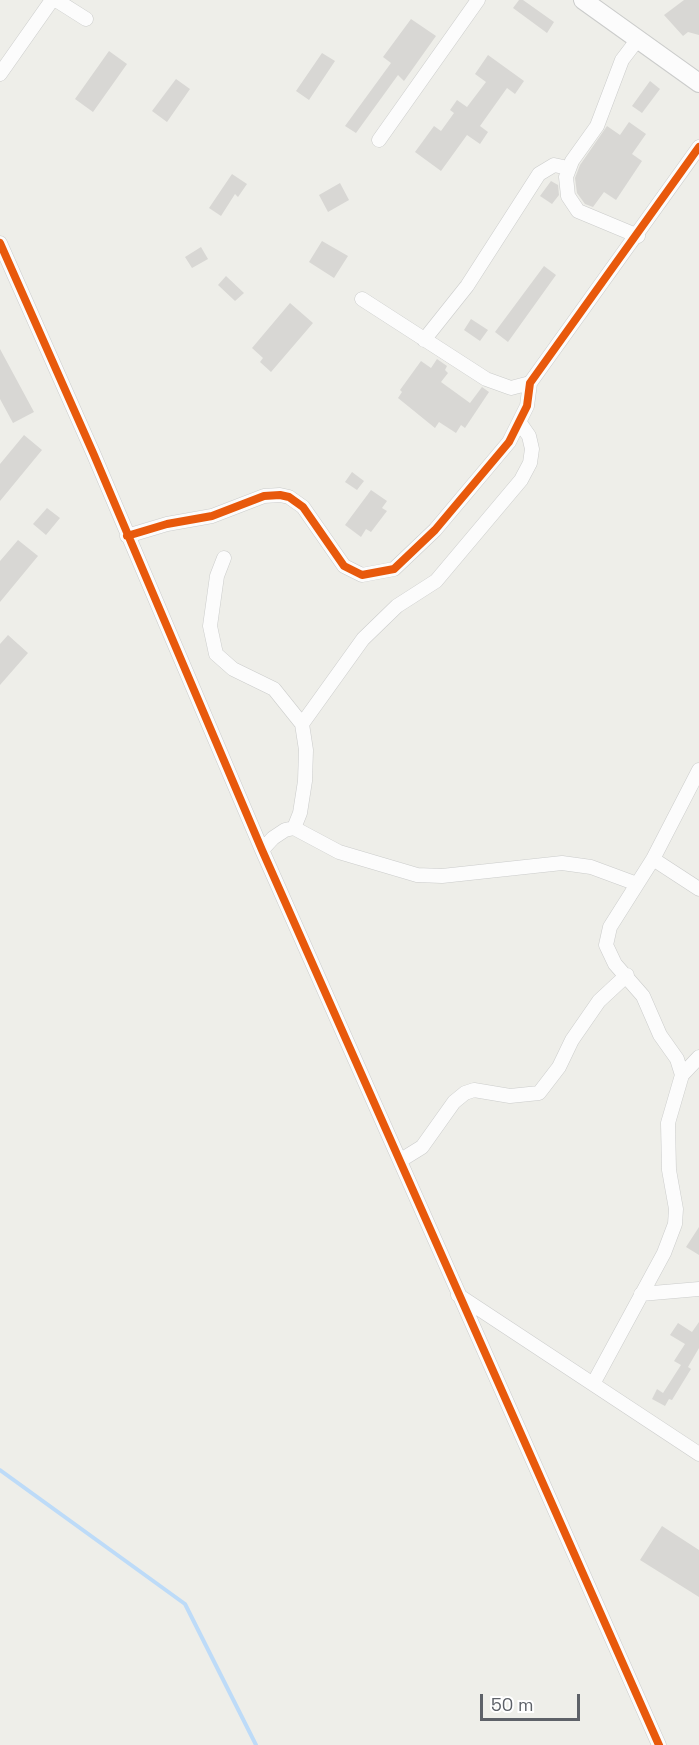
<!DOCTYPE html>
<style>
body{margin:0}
#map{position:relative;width:699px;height:1745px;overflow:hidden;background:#eeeee9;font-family:"Space Grotesk",sans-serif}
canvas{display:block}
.scale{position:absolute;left:480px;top:1694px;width:100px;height:27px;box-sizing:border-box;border:3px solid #5d6168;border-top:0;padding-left:8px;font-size:18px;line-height:21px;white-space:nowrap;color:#5d6168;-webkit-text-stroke:4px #fff;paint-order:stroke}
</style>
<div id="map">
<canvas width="699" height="1745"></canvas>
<div class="scale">50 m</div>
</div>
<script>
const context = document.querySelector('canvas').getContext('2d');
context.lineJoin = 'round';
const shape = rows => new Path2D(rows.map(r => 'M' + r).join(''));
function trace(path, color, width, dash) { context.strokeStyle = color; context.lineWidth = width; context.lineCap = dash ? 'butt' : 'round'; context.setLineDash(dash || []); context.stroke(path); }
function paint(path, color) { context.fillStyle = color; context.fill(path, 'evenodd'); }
const stream = shape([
 [0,1470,185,1604,256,1745]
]);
const building = shape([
 [519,0,523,0,554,22,547,33,513,8],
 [684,0,699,0,699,35,688,32,683,36,664,15],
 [411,19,436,36,404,81,398,75,356,133,345,126,391,63,383,57],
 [109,51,127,64,93,112,75,99],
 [322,53,335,61,309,100,296,91],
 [488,55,524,81,515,94,507,88,480,126,488,132,480,144,467,135,441,171,415,152,434,126,441,131,454,113,450,110,457,100,467,107,486,82,475,74],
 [176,79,190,89,167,122,152,111],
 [650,81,660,89,642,113,632,106],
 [629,122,646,134,632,154,642,161,616,200,604,192,593,207,585,204,577,193,575,178,580,165,607,126,620,135],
 [232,174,247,184,238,197,235,194,221,216,209,208],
 [551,181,558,185,559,195,552,204,540,196],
 [340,183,349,200,328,212,319,195],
 [322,241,348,256,334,278,309,262],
 [201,247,208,259,192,268,185,257],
 [544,266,556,275,508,342,495,332],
 [226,276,244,293,235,301,218,285],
 [290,303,313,323,271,372,260,362,263,358,252,348],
 [471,319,488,330,480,341,464,330],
 [0,349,34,412,13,423,0,399],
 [437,359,447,366,445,370,448,373,441,382,470,403,482,387,489,392,465,428,461,425,456,433,439,422,435,428,398,398,402,392,400,390,421,361,431,368],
 [24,435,42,450,0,501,0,464],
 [352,472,364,481,357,490,345,482],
 [371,490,387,501,382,508,387,511,371,532,366,529,361,537,345,525],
 [47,508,60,518,46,535,33,524],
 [18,540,38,556,0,602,0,561],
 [8,635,28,653,0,685,0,644],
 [699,1227,699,1255,686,1247],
 [699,1322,699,1348,688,1367,691,1369,672,1400,669,1399,665,1406,652,1399,657,1389,663,1393,681,1365,674,1361,685,1344,670,1335,678,1323,692,1332],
 [662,1526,699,1550,699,1597,640,1560]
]);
const minor = shape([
 [56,0,86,19],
 [0,74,52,0],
 [379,140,478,0],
 [638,236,578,211,568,196,566,177,572,161,597,126,622,60,638,39],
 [0,243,94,455,262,850,659,1745],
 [362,299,486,379,511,388,530,383],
 [424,340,467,286,539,174,554,165,568,168],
 [127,536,167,524,212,516,264,496,280,495,289,497,303,507,344,566,362,575,394,569,435,530,509,442,527,406,530,383,699,147],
 [224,558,217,576,210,626,216,654,233,669,274,689,302,724,306,750,305,781,300,813,294,828],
 [302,724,363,639,397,606,436,581,521,480,530,463,532,449,529,436,520,423],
 [262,850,273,838,285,830,294,828,339,852,417,875,442,876,562,863,591,867,637,884],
 [653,859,699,889],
 [682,1075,699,1057],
 [401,1160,422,1147,454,1102,465,1093,474,1090,510,1096,539,1093,559,1067,572,1040,599,1001,627,975],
 [641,1294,699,1289],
 [458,1295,699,1454],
 [593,1384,664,1253,675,1224,676,1209,669,1170,668,1123,682,1075,677,1059,660,1035,643,996,615,964,606,945,610,927,653,859,699,770]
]);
const tertiary = shape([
 [583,0,699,83]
]);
const cycleway = shape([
 [0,243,94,455,262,850,659,1745],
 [127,536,167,524,212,516,264,496,280,495,289,497,303,507,344,566,362,575,394,569,435,530,509,442,527,406,530,383,699,147]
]);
trace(stream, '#bddbf8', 4);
paint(building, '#d8d7d4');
trace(minor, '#cbcccb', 15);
trace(tertiary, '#cbcccb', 20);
trace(minor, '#fcfcfc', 14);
trace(tertiary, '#fcfcfc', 18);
trace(cycleway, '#e8590c', 8);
</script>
